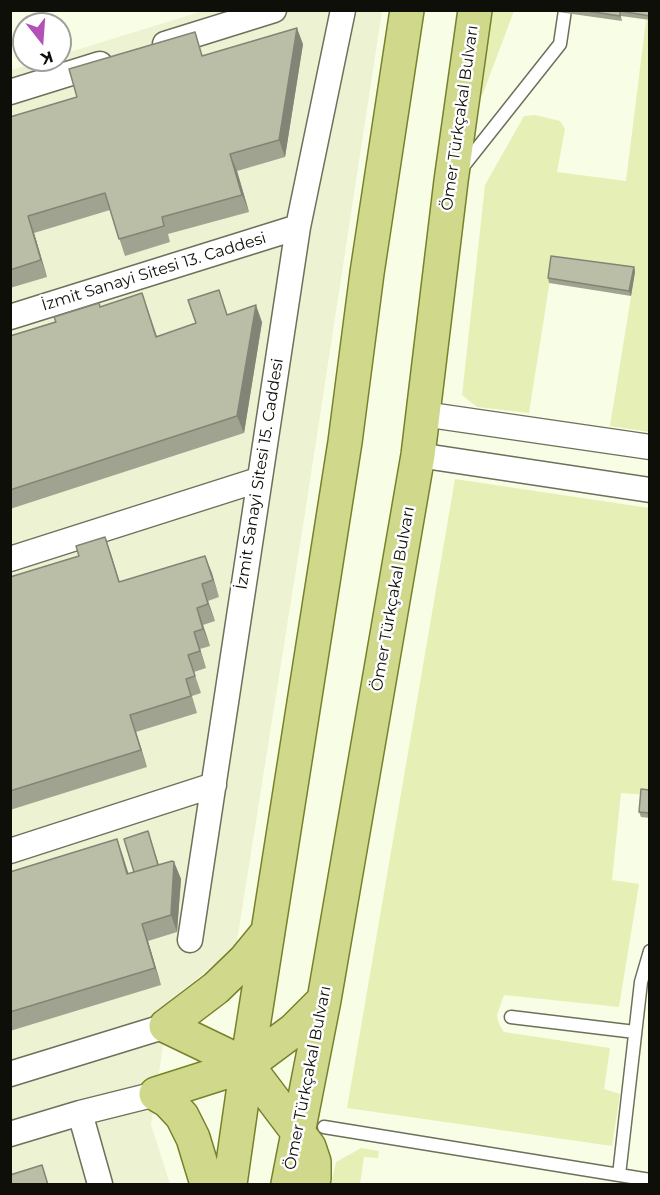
<!DOCTYPE html>
<meta charset="utf-8">
<style>
body{margin:0}
#map{position:relative;width:660px;height:1195px;overflow:hidden;background:#f8fde5;font-family:Montserrat,sans-serif}
canvas{display:block}
.frame{position:absolute;inset:0;border:12px solid #0e0f08;pointer-events:none}
.north{position:absolute;left:12px;top:12px;width:60px;height:60px;box-sizing:border-box;background:#fff;border:2px solid #9f9f9c;border-radius:50%;rotate:163deg;font-size:16px;font-weight:700;line-height:24px;text-align:center;color:#0e0f08}
.north::after{content:'';display:block;margin:auto;width:21px;height:27px;background:#b251b8;clip-path:polygon(50% 0,100% 100%,50% 72%,0 100%)}
</style>
<div id="map">
<canvas width="660" height="1195"></canvas>
<div class="frame"></div>
<div class="north">K</div>
</div>
<script>
const context = document.querySelector('canvas').getContext('2d');
context.lineJoin = 'round';
function paint(path, color) { context.fillStyle = color; context.fill(path, 'evenodd'); }
const shape = rows => new Path2D(rows.map(r => 'M' + r).join(''));
function trace(path, color, width, dash) { context.strokeStyle = color; context.lineWidth = width; context.lineCap = dash ? 'butt' : 'round'; context.setLineDash(dash || []); context.stroke(path); }
function drawText(font, color, halo, rows, align = 'center') {
  context.font = font + ' Montserrat,sans-serif'; context.lineWidth = 5; context.setLineDash([]); context.textBaseline = 'middle'; context.strokeStyle = halo; context.fillStyle = color; for (const [text, x, y, turn = 0] of rows) {
    context.save(); context.translate(x, y); context.rotate((+turn || 0) * Math.PI / 180); context.textAlign = isNaN(turn) ? turn : align; if (halo) context.strokeText(text, 0, 0); context.fillText(text, 0, 0); context.restore();
  }
}
const built = shape([
 [203,11,382,11,307,500,236,947,170,1000,151,1125,170,1184,11,1184,11,70,44,60,60,60,60,55]
]);
const green = shape([
 [492,11,514,11,482,96,480,91],
 [646,20,649,20,649,432,610,426,635,272,553,261,529,413,477,407,462,395,485,185,524,116,535,115,560,121,565,129,557,172,626,181],
 [455,479,649,508,649,795,621,793,612,880,639,884,619,1007,504,995,497,1015,499,1024,504,1032,610,1048,604,1089,620,1094,612,1146,347,1108],
 [361,1148,379,1151,378,1158,364,1157,360,1184,331,1184,336,1162]
]);
const lane = shape([
 [461,169,560,44,565,10],
 [511,1017,635,1032],
 [324,1127,650,1180],
 [619,1175,641,982,650,951]
]);
const street = shape([
 [165,44,274,10],
 [10,92,100,64],
 [10,317,298,227],
 [423,414,650,447],
 [418,455,650,490],
 [10,559,258,480],
 [10,851,214,785],
 [190,940,298,227,343,10],
 [10,1074,166,1026],
 [80,1113,100,1184],
 [10,1134,80,1113,156,1094]
]);
const primary = shape([
 [166,1026,247,1065,309,1147,314,1162,314,1178],
 [166,1026,216,988,245,960,268,932],
 [156,1094,247,1065,294,1030,324,1000],
 [156,1094,168,1101,182,1116,193,1138,207,1184],
 [230,1184,247,1065,345,442,367,273,407,10],
 [288,1184,324,1000,418,455,451,181,475,10]
]);
const wall = shape([
 [544,10,650,10,650,20,621,16,622,21],
 [303,44,285,157,237,171,249,212,168,234,170,242,125,256,110,210,34,233,47,277,10,288,10,117,77,97,203,55],
 [634,267,635,272,631,296,549,283,548,278],
 [142,293,157,336,227,314,262,322,244,433,10,509,10,336],
 [105,537,119,582,205,556,219,597,208,601,215,621,203,625,210,646,200,649,206,668,194,672,201,693,192,696,197,713,136,732,147,767,10,810,10,577,79,556],
 [650,790,650,818,641,817,639,812],
 [148,831,159,865,174,862,181,879,177,932,148,941,161,985,10,1031,10,872,117,839,128,874,134,872]
]);
const shadedWall = shape([
 [297,28,303,44,285,157,279,140],
 [230,154,237,171,249,212,242,195],
 [28,216,34,233,47,277,41,260],
 [634,267,635,272,631,296,629,291],
 [256,305,262,322,244,433,237,416],
 [105,537,111,554,125,599,119,582],
 [205,556,212,573,219,597,213,580],
 [202,584,208,601,215,621,208,604],
 [197,608,203,625,210,646,203,629],
 [194,632,200,649,206,668,200,651],
 [130,715,136,732,147,767,141,750],
 [117,839,123,856,134,891,127,874],
 [174,862,181,879,177,932,171,915],
 [142,924,148,941,161,985,155,968]
]);
const building = shape([
 [580,10,650,10,650,16,620,11,620,16,580,10],
 [297,28,279,140,230,154,242,195,162,217,164,226,119,239,105,193,28,216,41,260,10,270,10,117,77,97,69,69,195,32,202,56,297,28],
 [551,256,634,267,629,291,548,278,551,256],
 [219,290,227,315,256,305,237,416,10,490,10,336,56,322,54,317,99,303,100,307,142,293,156,337,196,323,188,300,219,290],
 [105,537,119,582,205,556,213,580,202,584,208,604,197,608,203,629,194,632,200,651,188,655,195,676,186,679,191,696,130,715,141,750,10,791,10,577,79,556,76,546,105,537],
 [641,789,650,790,650,813,639,812,641,789],
 [148,831,158,865,134,872,124,839,148,831],
 [117,839,127,874,172,861,174,862,171,915,142,924,155,968,10,1012,10,872,117,839],
 [42,1165,48,1185,10,1185,10,1175,42,1165]
]);
const streetNames = [
 ["Ömer Türkçakal Bulvarı",460,118,-82],
 ["İzmit Sanayi Sitesi 13. Caddesi",154,272,-17],
 ["İzmit Sanayi Sitesi 15. Caddesi",260,474,-81],
 ["Ömer Türkçakal Bulvarı",393,599,-80],
 ["Ömer Türkçakal Bulvarı",308,1078,-79]
];
paint(built, '#ecf2d2');
paint(green, '#e6f0b6');
trace(lane, '#6d705b', 15);
trace(street, '#6d705b', 27);
trace(primary, '#78812a', 36);
trace(lane, '#fff', 12);
trace(street, '#fff', 24);
trace(primary, '#d0d98b', 33);
paint(wall, '#a0a390');
paint(shadedWall, '#828575');
paint(building, '#babea7');
trace(building, '#828575', 1.5);
drawText('16px', '#0e0f08', '#fff', streetNames);
</script>
